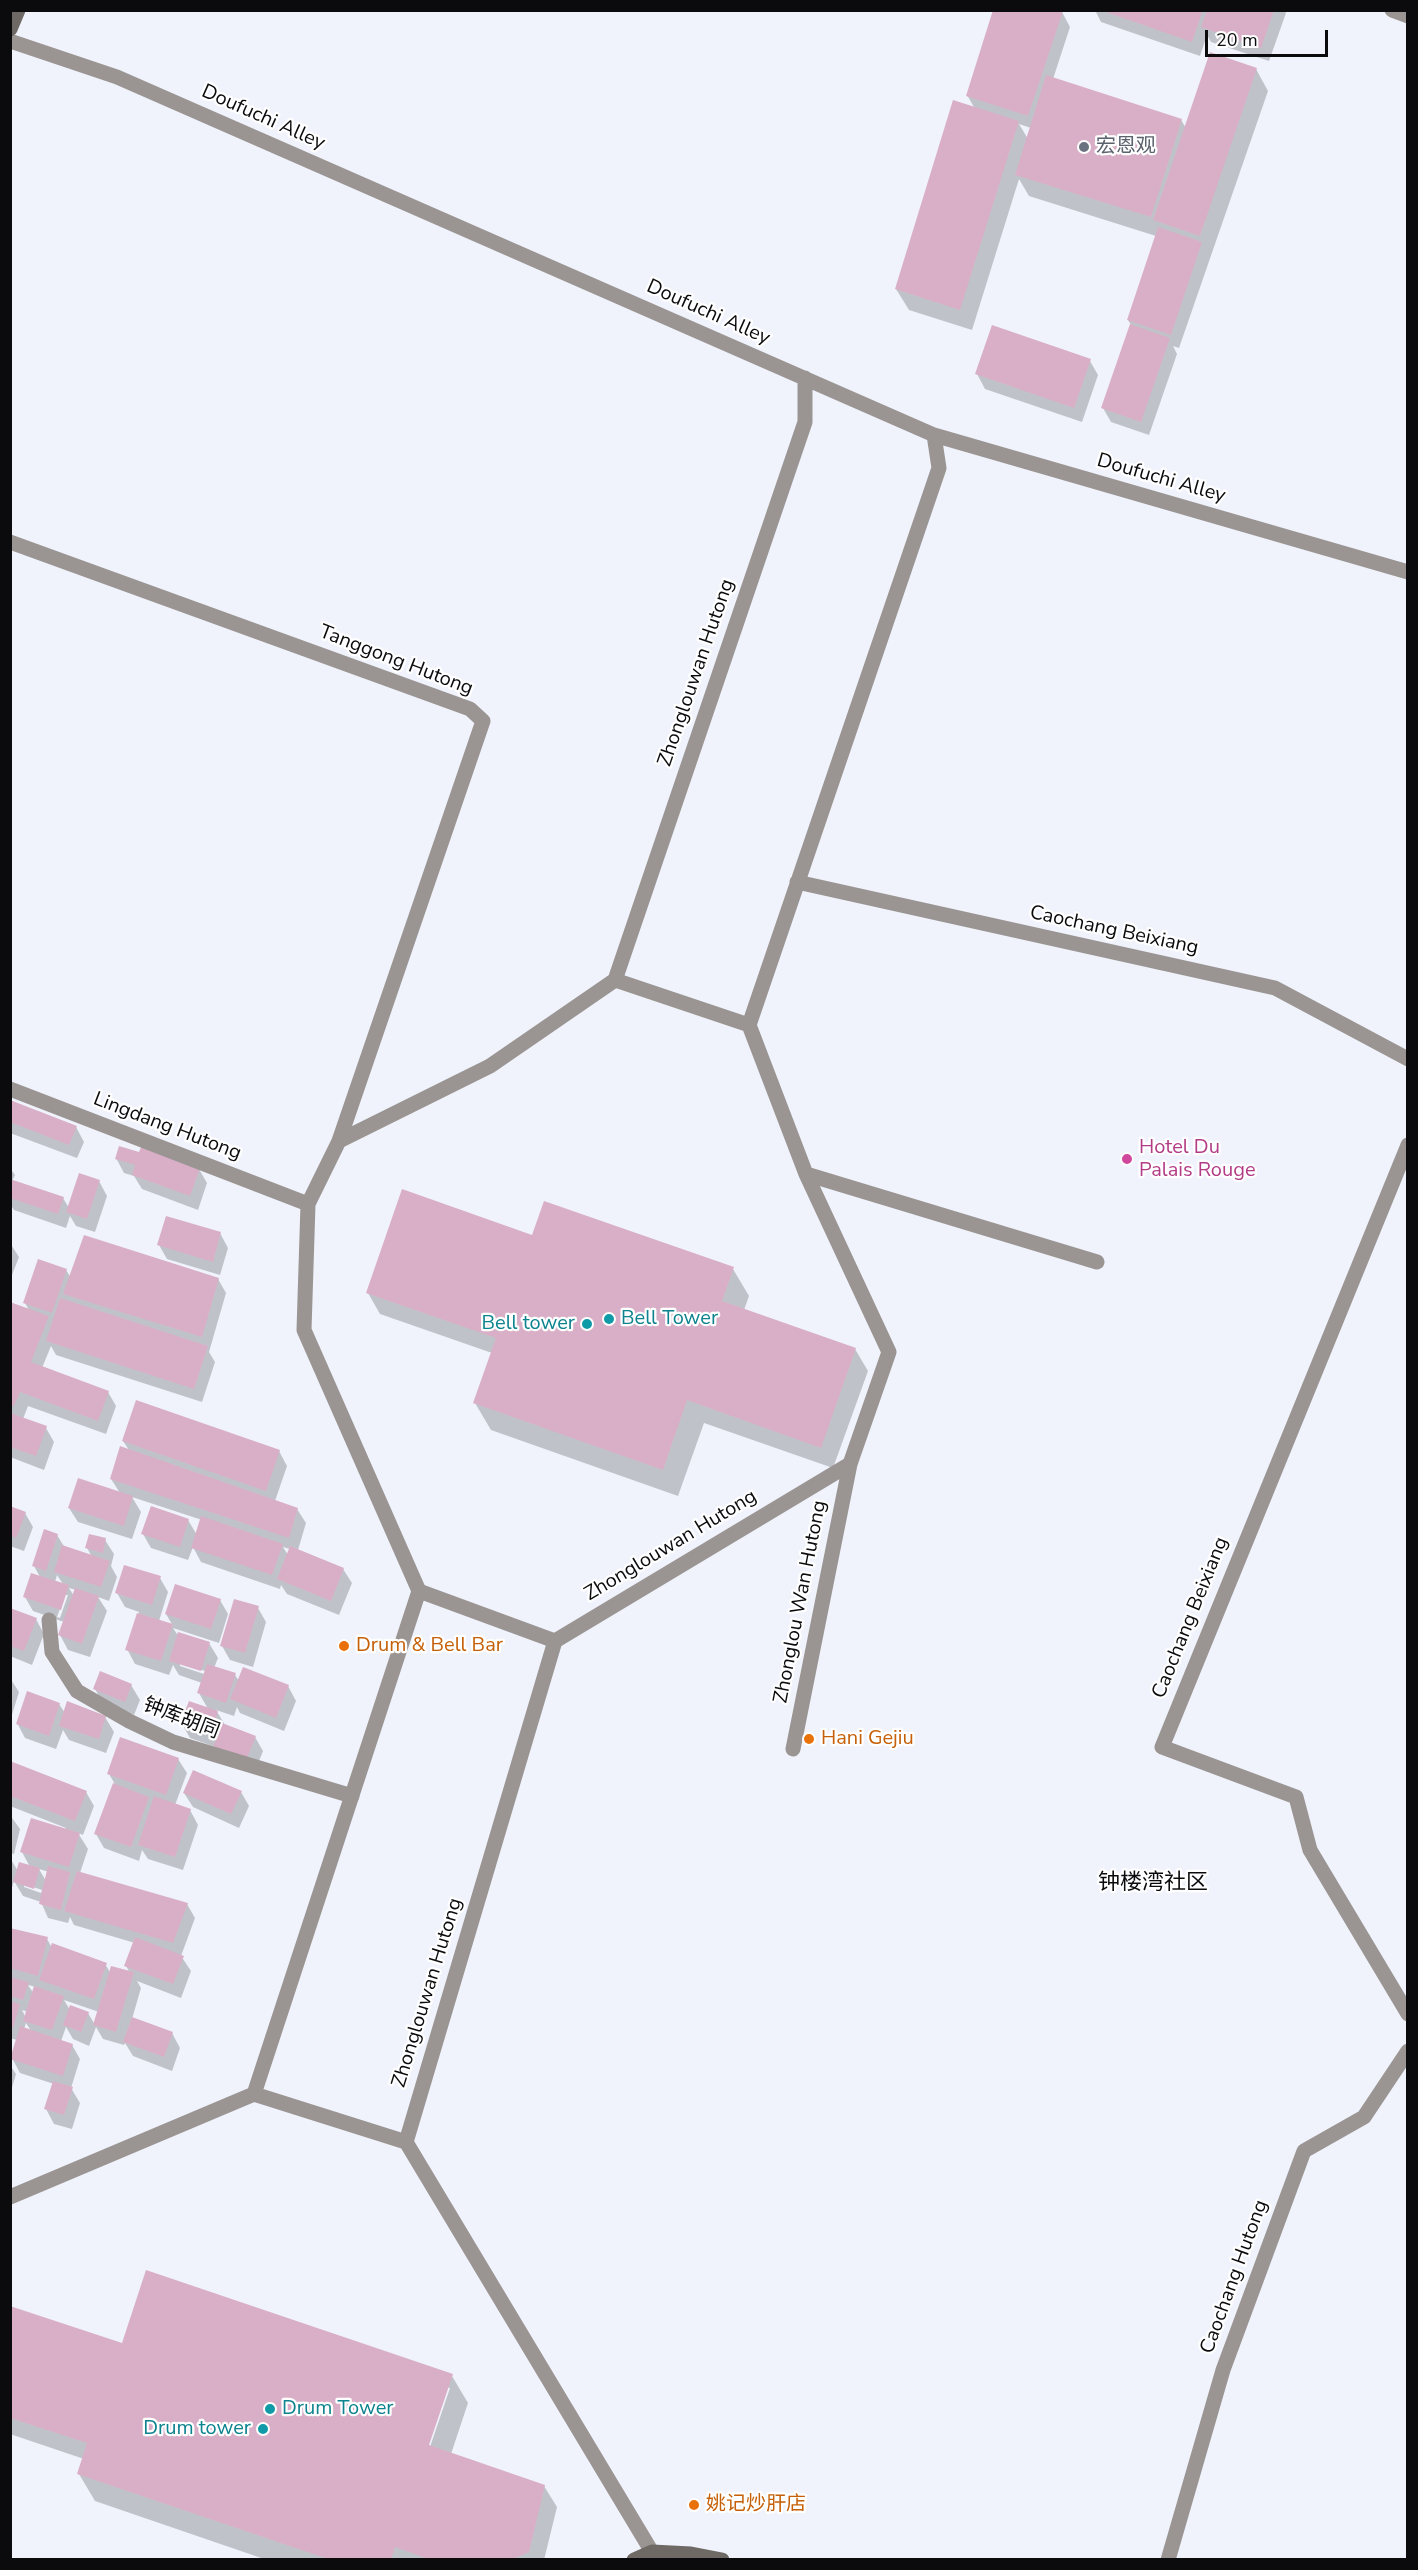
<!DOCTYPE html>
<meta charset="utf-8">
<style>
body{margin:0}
#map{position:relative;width:1418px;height:2570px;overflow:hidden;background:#f0f3fc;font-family:"Nunito Sans",sans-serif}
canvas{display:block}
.frame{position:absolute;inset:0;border:12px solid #0b0b0e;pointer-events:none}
.scale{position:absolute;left:1205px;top:30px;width:123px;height:27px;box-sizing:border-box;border:3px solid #0b0b0e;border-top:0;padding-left:8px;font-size:18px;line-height:21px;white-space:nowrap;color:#0b0b0e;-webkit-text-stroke:4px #fff;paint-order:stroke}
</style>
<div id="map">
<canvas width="1418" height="2570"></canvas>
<div class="frame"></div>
<div class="scale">20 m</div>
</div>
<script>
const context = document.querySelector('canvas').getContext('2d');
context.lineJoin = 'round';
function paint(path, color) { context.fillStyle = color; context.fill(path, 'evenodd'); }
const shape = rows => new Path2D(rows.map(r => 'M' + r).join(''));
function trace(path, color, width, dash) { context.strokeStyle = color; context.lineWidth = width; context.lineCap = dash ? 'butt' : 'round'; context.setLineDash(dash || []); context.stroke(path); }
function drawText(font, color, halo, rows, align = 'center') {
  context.font = font + ' "Nunito Sans","Noto Sans SC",sans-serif'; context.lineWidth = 4.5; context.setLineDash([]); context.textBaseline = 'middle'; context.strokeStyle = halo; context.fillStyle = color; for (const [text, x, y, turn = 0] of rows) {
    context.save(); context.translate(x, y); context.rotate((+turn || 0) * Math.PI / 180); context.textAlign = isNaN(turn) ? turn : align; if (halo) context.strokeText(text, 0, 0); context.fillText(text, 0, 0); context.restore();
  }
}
const shadow = shape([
 [995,10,1056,10,1062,12,1070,27,1053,79,1181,120,1186,128,1256,69,1268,91,1179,348,1173,346,1177,354,1149,435,1111,422,1103,408,1131,325,1128,320,1156,236,1029,196,1019,179,972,330,909,310,896,289,975,109,967,95],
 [1019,124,1031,128,1028,139],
 [1095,10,1285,10,1286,13,1269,61,1211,42,1207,35,1200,56,1101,22],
 [1090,361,1098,375,1082,422,985,389,977,374],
 [10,1102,76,1127,84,1142,77,1158,10,1133],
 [116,1158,199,1169,207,1183,198,1210,142,1189,134,1176,124,1173],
 [10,1168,15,1175,12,1181,63,1198,69,1208,99,1181,107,1196,95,1232,76,1226,70,1216,66,1228,14,1210,10,1204],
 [220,1233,228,1248,220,1275,167,1259,159,1245],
 [533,1237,733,1269,749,1296,744,1310,855,1349,868,1371,833,1468,704,1423,678,1496,491,1430,475,1403,492,1353,380,1314,368,1293],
 [10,1243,19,1257,12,1275,10,1275],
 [66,1270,71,1278,218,1279,226,1293,209,1352,215,1362,202,1402,56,1355,51,1346,42,1368,108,1392,116,1406,106,1434,28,1406,23,1419,46,1428,54,1442,44,1470,10,1457,10,1303,29,1310,25,1303],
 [123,1441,279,1451,287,1466,275,1501,297,1509,306,1523,298,1550,343,1569,352,1583,339,1615,287,1594,281,1585,280,1589,201,1562,193,1547,188,1560,151,1548,143,1534,188,1520,197,1535,202,1520,132,1497,141,1512,132,1539,78,1522,69,1508,120,1493,111,1479,129,1450],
 [283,1547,290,1549,288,1555],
 [10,1508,25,1513,33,1527,24,1551,10,1546],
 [57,1535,65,1548,92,1557,87,1548,105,1540,114,1554,111,1566,117,1577,109,1601,98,1597,107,1611,90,1657,68,1650,60,1635,64,1622,33,1611,25,1597,40,1577,34,1566],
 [57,1575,63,1584,55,1582],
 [69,1588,76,1590,74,1596],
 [65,1595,68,1595,60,1618,57,1617],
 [160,1578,168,1592,159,1621,173,1626,166,1614,220,1600,228,1614,219,1643,173,1628,177,1634,209,1643,218,1658,214,1668,235,1675,239,1681,288,1686,296,1701,284,1731,240,1713,237,1707,234,1716,216,1710,225,1725,255,1737,263,1751,254,1774,215,1747,190,1738,182,1724,208,1709,199,1693,202,1683,179,1675,173,1665,169,1675,135,1664,127,1649,139,1612,125,1607,117,1593],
 [180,1663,208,1672,207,1675,180,1666],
 [258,1608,266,1622,253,1667,230,1660,222,1646],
 [10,1610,36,1619,44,1634,32,1665,10,1656],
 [10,1678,19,1692,10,1721],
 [131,1685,140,1700,134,1715,103,1703,95,1689],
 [59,1704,65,1713,105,1717,114,1732,106,1753,69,1740,63,1730,56,1749,25,1738,17,1723],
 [178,1759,187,1773,175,1805,190,1810,198,1825,183,1870,148,1859,142,1850,139,1861,104,1848,96,1834,116,1786,109,1774],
 [10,1763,86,1792,94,1806,83,1835,78,1833,88,1849,80,1873,187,1904,195,1918,181,1956,191,1971,181,1998,137,1981,141,1988,132,2019,172,2033,180,2048,172,2071,133,2056,125,2043,124,2045,103,2039,96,2027,89,2046,73,2039,66,2027,61,2041,72,2045,80,2059,71,2088,80,2103,72,2129,54,2124,46,2109,54,2084,20,2073,12,2058,17,2040,10,2038,10,1929,47,1939,52,1948,105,1964,110,1972,130,1973,126,1966,135,1943,74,1925,70,1917,68,1923,48,1918,41,1902,23,1896,14,1881,10,1894,10,1858,18,1871,30,1867,22,1852,66,1828,10,1806],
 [39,1869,49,1872,46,1881],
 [24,1884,42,1890,41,1893,24,1887],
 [28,1985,36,1987,34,1994],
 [64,2000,99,2012,95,2025,88,2013,70,2010],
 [22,2010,28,2012,26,2018],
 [26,2023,31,2031,24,2029],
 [241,1792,249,1806,239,1828,193,1807,184,1793],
 [10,1815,20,1829,14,1854,10,1853],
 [10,2065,16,2074,11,2091,10,2090],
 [10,2307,122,2345,452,2376,468,2403,451,2454,544,2486,557,2507,544,2560,267,2560,95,2501,79,2474,84,2459,10,2434],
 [447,2387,450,2388,430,2447,427,2447]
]);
const building = shape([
 [993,10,1063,11,1028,116,966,96],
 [1100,10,1203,10,1192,42],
 [1207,10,1274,10,1261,48,1201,27],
 [1210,52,1257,68,1200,236,1153,220],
 [1046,75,1182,119,1151,217,1015,175],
 [953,100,1019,121,960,310,895,289],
 [1158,227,1202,242,1171,335,1127,320],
 [1130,324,1170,338,1141,422,1101,408],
 [992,325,1091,359,1074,408,975,374],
 [10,1100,77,1126,69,1145,10,1122],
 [119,1146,139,1152,141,1147,200,1168,190,1196,132,1175,135,1165,115,1159],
 [79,1173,100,1180,87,1219,66,1212],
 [10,1179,64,1197,58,1214,10,1198],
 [402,1189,532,1235,544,1201,734,1267,722,1301,856,1348,821,1448,687,1400,663,1470,473,1403,496,1338,366,1293],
 [166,1216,221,1232,213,1262,157,1245],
 [84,1235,219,1278,202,1337,63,1294],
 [38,1259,67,1269,52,1313,23,1303],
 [60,1298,208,1346,194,1389,46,1341],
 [10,1302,49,1316,31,1362,109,1391,98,1421,20,1392,14,1406,10,1405],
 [136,1400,280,1450,266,1491,122,1441],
 [10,1413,47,1426,36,1456,10,1447],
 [120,1446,298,1508,289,1538,110,1479],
 [78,1478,133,1496,124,1526,68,1508],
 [10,1506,26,1512,16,1538,10,1535],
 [151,1506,189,1519,180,1547,141,1534],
 [201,1516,283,1544,272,1575,191,1548],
 [44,1529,58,1534,46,1571,32,1566],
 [89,1534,106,1538,103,1553,85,1548],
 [62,1545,110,1561,101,1587,54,1572],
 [290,1546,344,1568,331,1601,277,1579],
 [124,1565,161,1576,152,1605,115,1593],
 [31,1573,69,1585,61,1610,23,1597],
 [175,1584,221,1599,211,1629,165,1614],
 [75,1588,99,1596,82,1644,58,1635],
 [234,1599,259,1606,245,1653,220,1646],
 [10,1608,37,1618,24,1651,10,1646],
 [137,1613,173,1624,161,1661,125,1650],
 [178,1632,210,1642,201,1671,169,1661],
 [207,1664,236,1673,226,1703,197,1693],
 [243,1667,289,1685,276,1718,230,1699],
 [100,1671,132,1684,125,1702,93,1689],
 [27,1691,60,1703,49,1736,16,1724],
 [67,1701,106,1716,99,1739,59,1726],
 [189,1701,218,1711,210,1734,180,1724],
 [222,1723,256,1736,246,1760,213,1748],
 [120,1737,179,1758,166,1795,107,1774],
 [10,1761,87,1791,75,1821,10,1796],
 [193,1770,242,1791,231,1814,183,1793],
 [113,1783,149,1797,131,1847,94,1834],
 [154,1796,191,1809,175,1857,138,1845],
 [31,1818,80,1833,69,1867,20,1852],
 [19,1862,40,1868,34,1889,13,1882],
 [48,1866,70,1872,61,1910,39,1904],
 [77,1871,188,1903,173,1943,64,1911],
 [10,1928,48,1937,38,1976,10,1968],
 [135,1937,184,1956,173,1984,124,1966],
 [52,1943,107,1963,94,1999,39,1980],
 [111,1966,134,1972,116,2032,93,2025],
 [10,1977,29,1982,23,2000,10,1996],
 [34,1986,64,1996,52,2030,23,2021],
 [10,2001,20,2004,13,2028,10,2027],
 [70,2005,89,2012,81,2032,63,2025],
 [132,2017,173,2032,164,2057,123,2042],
 [20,2026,73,2044,63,2076,10,2059],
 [53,2081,73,2087,64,2115,44,2109],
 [146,2270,453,2374,429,2445,545,2485,529,2552,511,2560,431,2560,395,2547,391,2560,331,2560,77,2474,87,2443,10,2418,10,2306,122,2343]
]);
const service = shape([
 [1392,10,1408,16],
 [10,41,117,77,934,435,1408,572],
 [10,542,470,709,483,721,339,1141],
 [797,882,1275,988,1408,1059],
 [615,980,749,1025],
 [10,1089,308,1204],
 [1408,1145,1162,1747,1296,1797,1310,1850,1408,2014],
 [806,1174,1097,1262],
 [793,1749,850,1464],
 [254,2094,406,2142],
 [10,2197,254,2094,419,1591,304,1330,308,1204,339,1141,490,1066,615,980,805,422,805,378],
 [652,2552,406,2142,555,1641,850,1464,889,1352,806,1174,749,1025,939,468,934,435],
 [1168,2560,1223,2370,1304,2151,1364,2117,1408,2051]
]);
const pedestrian = shape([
 [419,1591,555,1641],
 [49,1620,52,1652,77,1691,129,1721,173,1742,352,1796]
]);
const secondary = shape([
 [10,29,18,10],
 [634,2560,652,2552,691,2554,722,2560]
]);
const markers = [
 [1084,147,6,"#6b7280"],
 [1127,1159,6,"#d1479c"],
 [609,1319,6,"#0f9aa8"],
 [587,1324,6,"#0f9aa8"],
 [344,1646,6,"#e8710a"],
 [809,1739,6,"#e8710a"],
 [270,2409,6,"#0f9aa8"],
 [263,2429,6,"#0f9aa8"],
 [694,2505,6,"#e8710a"]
];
const streetNames = [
 ["Doufuchi Alley",263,118,24],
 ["Doufuchi Alley",708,313,24],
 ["Doufuchi Alley",1161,479,16],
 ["Tanggong Hutong",396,661,21],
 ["Zhonglouwan Hutong",697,673,-71],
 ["Caochang Beixiang",1114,931,12],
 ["Lingdang Hutong",167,1127,21],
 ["Zhonglouwan Hutong",671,1546,-31],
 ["Zhonglou Wan Hutong",801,1602,-79],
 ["Caochang Beixiang",1191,1618,-68],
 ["钟库胡同",181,1719,21],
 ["Zhonglouwan Hutong",428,1993,-73],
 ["Caochang Hutong",1235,2277,-70]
];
const worshipNames = [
 ["宏恩观",1096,147]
];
const hotelNames = [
 ["Hotel Du",1139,1148],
 ["Palais Rouge",1139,1171]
];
const cultureNames = [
 ["Bell Tower",621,1319],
 ["Bell tower",575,1324,"right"],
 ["Drum Tower",282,2409],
 ["Drum tower",251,2429,"right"]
];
const foodNames = [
 ["Drum & Bell Bar",356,1646],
 ["Hani Gejiu",821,1739],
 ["姚记炒肝店",706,2505]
];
const quarterNames = [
 ["钟楼湾社区",1153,1884]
];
paint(shadow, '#0003');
paint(building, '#d8afc6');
trace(service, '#9a9593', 15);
trace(pedestrian, '#9a9593', 15);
trace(secondary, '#6f6966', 15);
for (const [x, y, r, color] of markers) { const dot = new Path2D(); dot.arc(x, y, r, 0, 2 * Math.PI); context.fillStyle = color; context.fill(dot); trace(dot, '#fff', 2); }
drawText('20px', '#0b0b0e', '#fff', streetNames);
drawText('20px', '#5b616d', '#fff', worshipNames, 'left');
drawText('20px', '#b23c85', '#fff', hotelNames, 'left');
drawText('20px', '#0d838f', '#fff', cultureNames, 'left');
drawText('20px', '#c56008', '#fff', foodNames, 'left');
drawText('22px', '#0b0b0e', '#fff', quarterNames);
</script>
